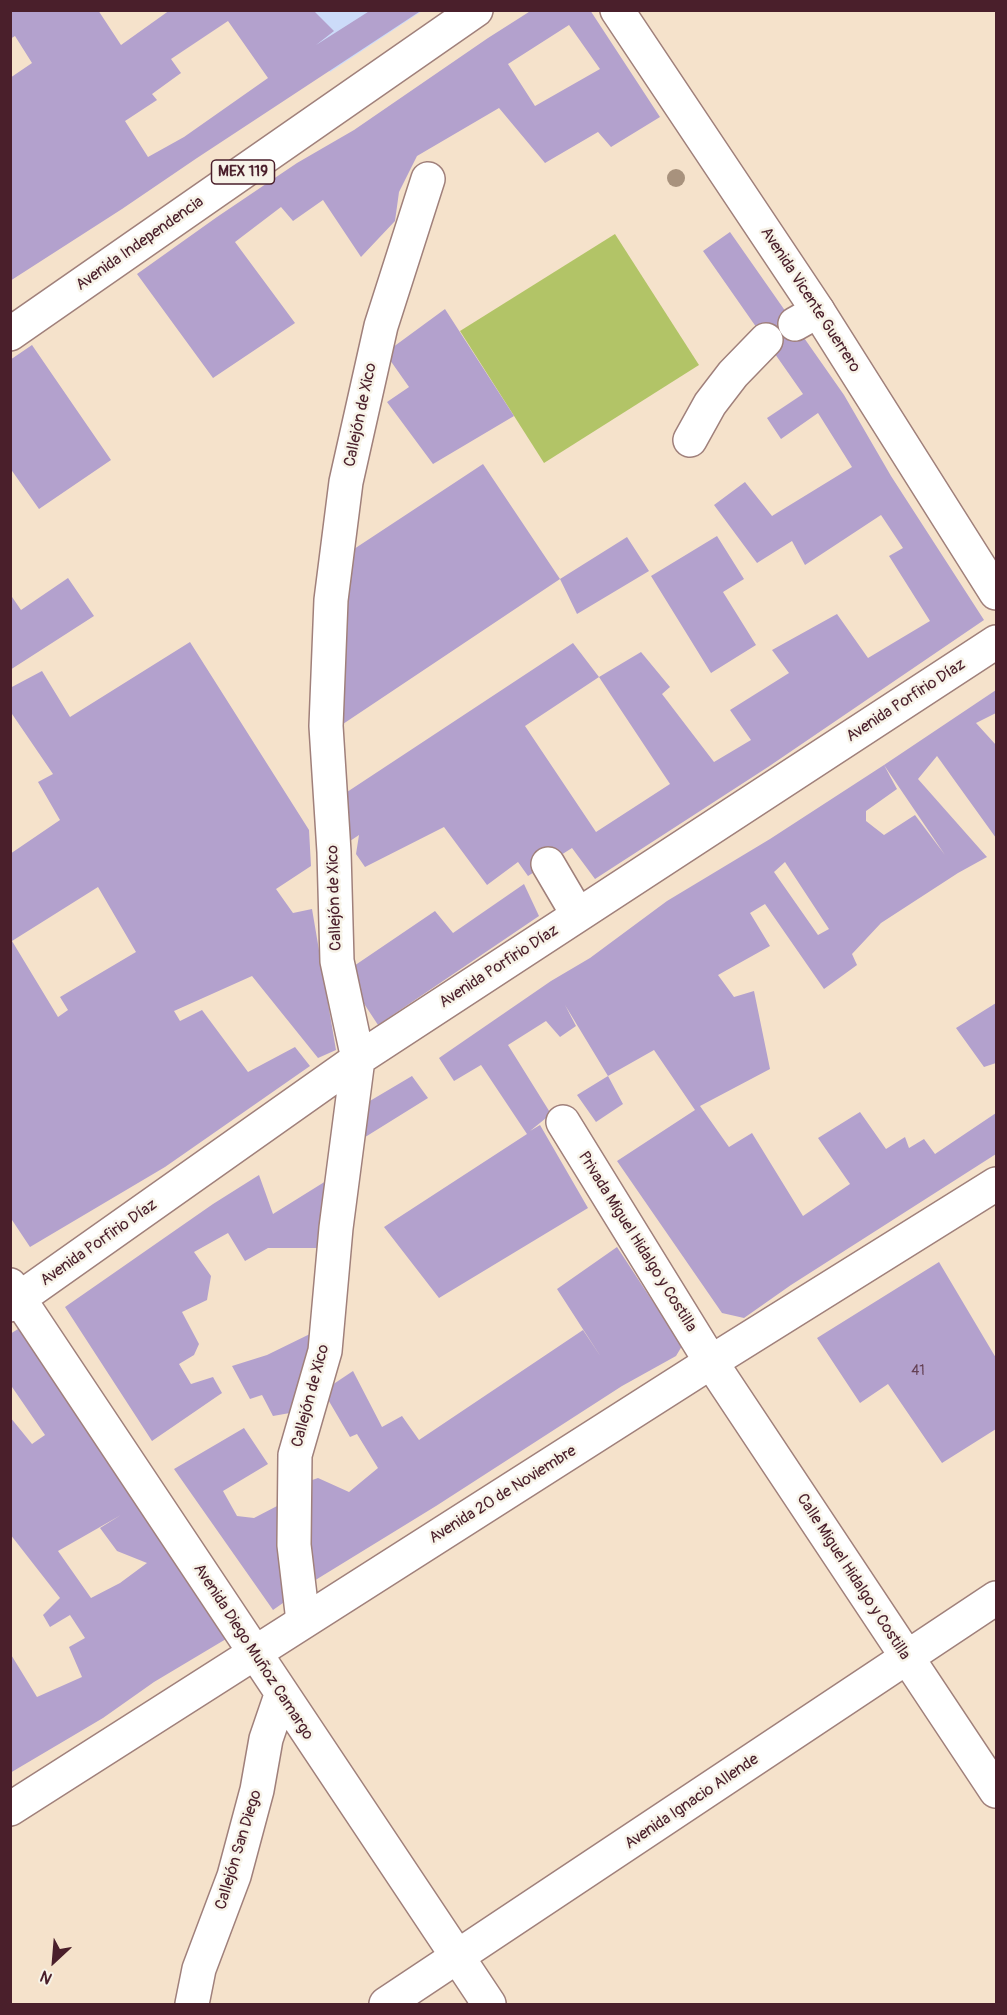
<!DOCTYPE html>
<meta charset="utf-8">
<style>
body{margin:0}
#map{position:relative;width:1007px;height:2015px;overflow:hidden;background:#f5e2cb;font-family:Pangolin,sans-serif}
canvas{display:block}
.frame{position:absolute;inset:0;border:12px solid #4a1f2b;pointer-events:none}
.north{position:absolute;left:24px;top:1931px;width:60px;height:60px;-webkit-text-stroke:4px #f7f3e8;paint-order:stroke;rotate:206deg;font-size:16px;font-weight:700;line-height:24px;text-align:center;color:#4a1f2b}
.north::after{content:'';display:block;margin:auto;width:21px;height:27px;background:#4a1f2b;clip-path:polygon(50% 0,100% 100%,50% 72%,0 100%)}
</style>
<div id="map">
<canvas width="1007" height="2015"></canvas>
<div class="frame"></div>
<div class="north">N</div>
</div>
<script>
const context = document.querySelector('canvas').getContext('2d');
context.lineJoin = 'round';
function paint(path, color) { context.fillStyle = color; context.fill(path, 'evenodd'); }
const shape = rows => new Path2D(rows.map(r => 'M' + r).join(''));
function trace(path, color, width, dash) { context.strokeStyle = color; context.lineWidth = width; context.lineCap = dash ? 'butt' : 'round'; context.setLineDash(dash || []); context.stroke(path); }
function drawText(font, color, halo, rows, align = 'center') {
  context.font = font + ' Pangolin,sans-serif'; context.lineWidth = 5; context.setLineDash([]); context.textBaseline = 'middle'; context.strokeStyle = halo; context.fillStyle = color; for (const [text, x, y, turn = 0] of rows) {
    context.save(); context.translate(x, y); context.rotate((+turn || 0) * Math.PI / 180); context.textAlign = isNaN(turn) ? turn : align; if (halo) context.strokeText(text, 0, 0); context.fillText(text, 0, 0); context.restore();
  }
}
const built = shape([
 [309,11,422,11,330,72,297,18]
]);
const green = shape([
 [615,234,699,365,544,463,460,331]
]);
const building = shape([
 [10,10,98,10,121,45,170,10,313,10,334,31,316,45,371,10,422,10,197,158,122,209,10,281,10,78,32,63,15,36,10,39],
 [228,21,268,78,184,137,148,157,125,121,157,100,152,94,181,73,171,59],
 [532,10,590,10,660,117,611,147,598,132,545,163,499,108,417,156,399,192,395,221,361,257,323,200,293,221,281,207,235,242,295,323,213,378,137,274,217,217,297,163,354,130,488,38],
 [569,25,600,69,535,106,508,64],
 [730,232,844,395,891,476,984,620,768,767,595,879,572,848,528,876,518,862,487,885,444,827,365,867,356,854,359,835,350,841,344,794,573,643,599,677,641,652,670,687,662,694,714,762,751,740,730,710,789,673,772,650,837,614,868,658,930,621,889,556,903,548,881,515,805,565,792,541,757,563,714,505,745,482,772,516,852,467,818,413,781,439,767,418,803,394,703,251],
 [599,677,670,784,596,832,525,726],
 [445,309,514,416,433,464,387,402,409,387,385,353],
 [32,345,111,460,39,509,10,468,10,360],
 [483,464,560,579,627,537,649,571,577,614,560,579,340,726,343,618,354,549],
 [717,536,744,579,723,592,756,645,711,673,651,576],
 [68,578,94,616,10,670,10,594,21,610],
 [190,642,309,830,311,866,276,889,293,913,312,909,336,1050,318,1058,252,976,174,1011,180,1021,202,1010,248,1072,295,1047,310,1066,165,1167,30,1247,10,1217,10,854,60,820,38,782,53,774,10,711,10,688,42,671,70,717],
 [98,887,136,952,60,997,68,1010,58,1017,12,941],
 [996,690,996,713,976,723,996,745,996,838,937,756,918,779,987,857,958,873,881,923,852,954,857,965,824,989,765,904,750,913,770,946,718,975,734,997,754,991,770,1069,700,1106,729,1147,752,1133,803,1216,850,1184,818,1138,860,1112,886,1149,905,1137,909,1148,924,1139,935,1154,996,1113,996,1154,791,1285,744,1318,722,1313,617,1161,695,1110,654,1050,608,1076,565,1005,576,1026,560,1037,546,1021,508,1045,551,1114,530,1131,540,1125,588,1208,439,1298,384,1227,527,1134,481,1065,454,1081,439,1058,551,981,590,958,667,901,770,839,884,765,897,789,866,811,866,821,884,835,915,815,945,855,884,765],
 [785,862,829,929,818,935,774,872],
 [524,884,539,916,378,1025,359,996,348,970,435,911,453,933],
 [996,1003,996,1063,984,1067,956,1028],
 [412,1076,428,1098,354,1144,358,1108],
 [608,1076,623,1104,596,1122,577,1095],
 [259,1175,273,1214,334,1176,322,1248,268,1248,245,1261,228,1233,194,1252,211,1276,207,1300,182,1312,199,1344,194,1355,179,1364,191,1384,213,1377,222,1393,152,1441,65,1307,213,1204],
 [617,1247,682,1346,676,1356,622,1386,436,1506,309,1584,295,1486,318,1478,349,1492,378,1468,357,1434,350,1437,323,1391,353,1371,382,1427,402,1416,419,1440,583,1330,601,1357,557,1289],
 [939,1262,996,1358,996,1429,942,1463,888,1384,860,1403,817,1338],
 [23,1326,231,1628,226,1639,154,1682,103,1718,10,1773,10,1653,37,1697,82,1677,69,1647,85,1638,70,1615,50,1627,43,1615,60,1598,10,1534,10,1417,32,1444,45,1435,10,1384,10,1334],
 [121,1515,100,1528,117,1551,147,1563,120,1583,91,1598,58,1551],
 [314,1332,301,1411,273,1416,262,1395,250,1399,232,1366,267,1355],
 [244,1428,268,1464,223,1491,237,1516,254,1518,279,1505,290,1598,273,1610,174,1469]
]);
const minor = shape([
 [795,324,818,311],
 [690,440,710,404,733,374,766,340],
 [548,864,578,915],
 [563,1122,711,1362,996,1791],
 [10,1285,489,2004],
 [10,1305,358,1059,996,642],
 [303,1621,294,1545,295,1455,325,1351,336,1228,358,1059,337,961,334,852,326,726,331,600,346,482,381,326,428,179],
 [192,2004,199,1969,234,1876,257,1790,266,1739,281,1695],
 [386,2004,996,1598]
]);
const major = shape([
 [617,10,818,311,996,593],
 [10,334,476,10],
 [10,1809,711,1362,996,1184]
]);
const trees = [
 [676,178]
];
const numberNames = [
 ["41",918,1371]
];
const shields = [
 [243,172,63]
];
const shieldNames = [
 ["MEX 119",243,172]
];
const streetNames = [
 ["Avenida Independencia",140,244,-35],
 ["Avenida Vicente Guerrero",810,300,57],
 ["Callejón de Xico",361,415,-78],
 ["Avenida Porfirio Díaz",906,701,-33],
 ["Callejón de Xico",335,898,-92],
 ["Avenida Porfirio Díaz",499,967,-33],
 ["Privada Miguel Hidalgo y Costilla",637,1242,58],
 ["Avenida Porfirio Díaz",99,1243,-35],
 ["Callejón de Xico",311,1396,-75],
 ["Avenida 20 de Noviembre",503,1495,-32],
 ["Calle Miguel Hidalgo y Costilla",853,1577,57],
 ["Avenida Diego Muñoz Camargo",253,1652,57],
 ["Avenida Ignacio Allende",692,1802,-34],
 ["Callejón San Diego",239,1850,-73]
];
paint(built, '#ccdbf9');
paint(green, '#b2c467');
paint(building, '#b3a1cd');
trace(minor, '#a0807b', 36);
trace(major, '#a0807b', 36);
trace(minor, '#fff', 33);
trace(major, '#fff', 33);
context.fillStyle = '#a8927d';
for (const [x, y] of trees) { context.beginPath(); context.arc(x, y, 9, 0, 2 * Math.PI); context.fill(); }
drawText('14px', '#644054', null, numberNames);
for (const [x, y, w] of shields) { const box = new Path2D(); box.roundRect(x - w / 2, y - 12, w, 24, 4.5); context.fillStyle = '#f7f3e8'; context.fill(box); trace(box, '#4a1f2b', 1.5); }
drawText('bold 15px', '#4a1f2b', null, shieldNames);
drawText('16px', '#4a1f2b', '#f7f3e8', streetNames);
</script>
